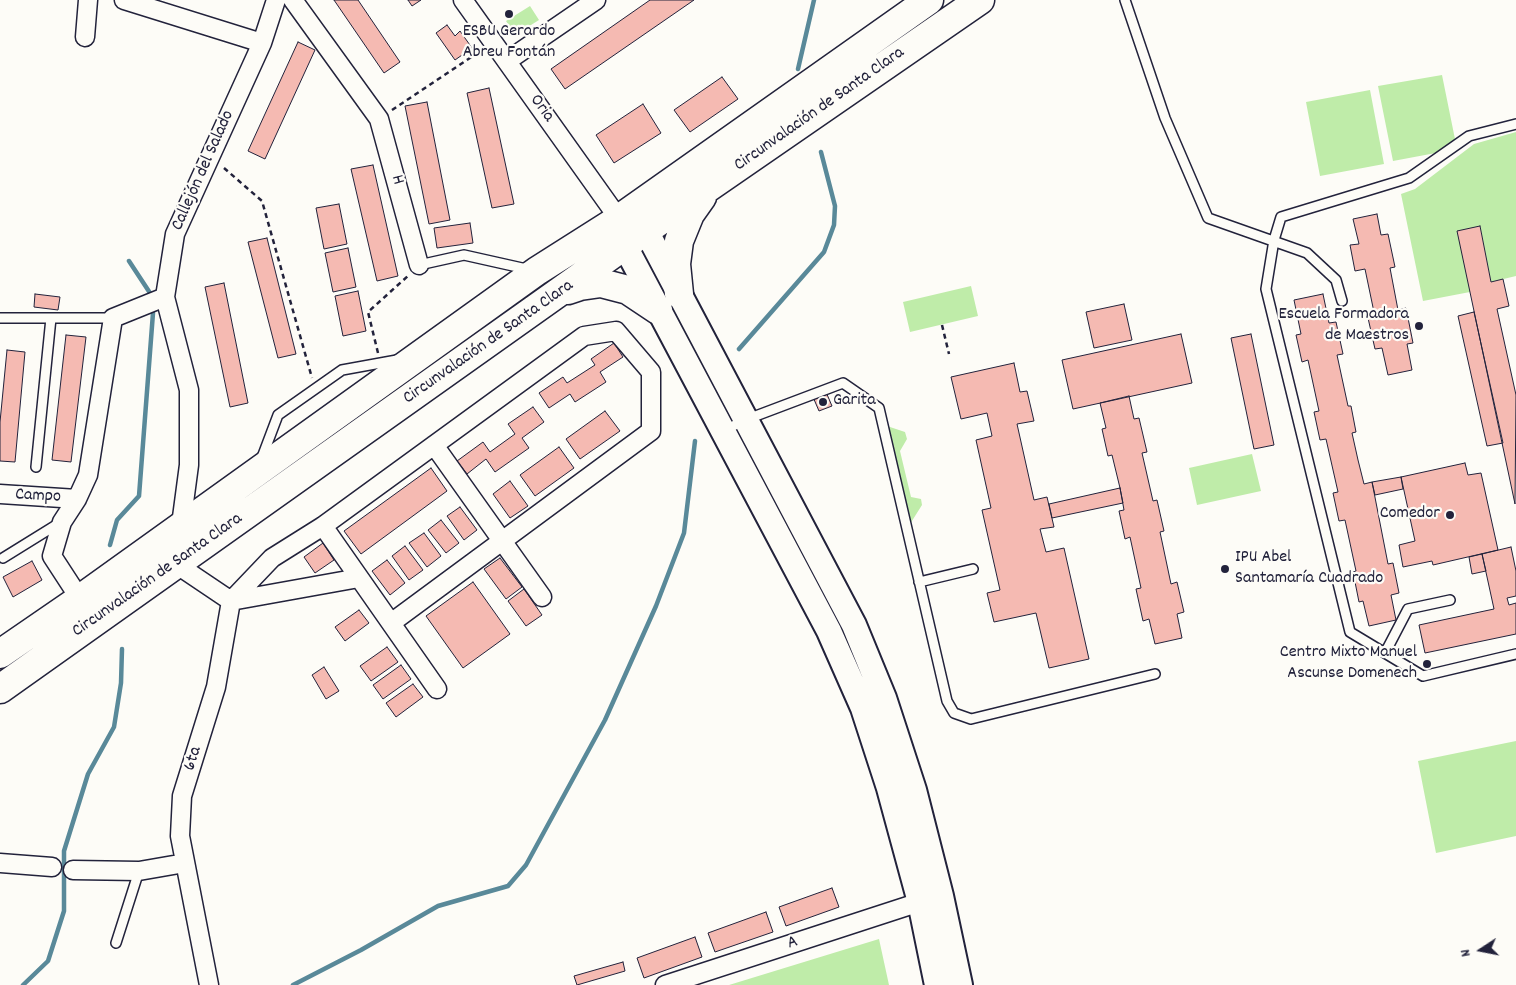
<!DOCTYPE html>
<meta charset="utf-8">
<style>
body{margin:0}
#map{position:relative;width:1516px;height:985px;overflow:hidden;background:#fdfcf7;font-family:Dekko,sans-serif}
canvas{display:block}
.north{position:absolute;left:1456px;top:925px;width:50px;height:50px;-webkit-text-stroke:4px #fdfcf7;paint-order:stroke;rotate:259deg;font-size:14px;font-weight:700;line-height:20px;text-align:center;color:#22223b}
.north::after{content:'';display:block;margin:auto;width:18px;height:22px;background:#22223b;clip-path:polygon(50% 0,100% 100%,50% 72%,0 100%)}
</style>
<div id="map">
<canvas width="1516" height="985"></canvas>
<div class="north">N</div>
</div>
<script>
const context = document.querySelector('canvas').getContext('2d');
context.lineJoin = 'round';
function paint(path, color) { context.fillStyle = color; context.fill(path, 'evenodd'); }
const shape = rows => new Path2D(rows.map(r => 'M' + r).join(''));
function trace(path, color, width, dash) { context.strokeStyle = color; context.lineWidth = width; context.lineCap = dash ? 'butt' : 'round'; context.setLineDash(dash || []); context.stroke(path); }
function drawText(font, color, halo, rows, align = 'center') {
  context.font = font + ' Dekko,sans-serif'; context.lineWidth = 4.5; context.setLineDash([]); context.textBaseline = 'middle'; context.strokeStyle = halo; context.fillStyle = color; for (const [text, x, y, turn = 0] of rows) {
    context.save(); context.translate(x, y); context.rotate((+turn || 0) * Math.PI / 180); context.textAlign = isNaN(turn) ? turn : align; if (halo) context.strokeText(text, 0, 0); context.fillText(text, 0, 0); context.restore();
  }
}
const green = shape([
 [530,6,539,20,515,35,506,21],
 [1442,75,1457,149,1393,161,1378,86],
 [1370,90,1384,164,1320,176,1306,102],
 [1516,132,1516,276,1491,282,1480,226,1470,292,1423,301,1401,194,1415,189,1474,144],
 [656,267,719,387,714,391,648,270],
 [971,286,978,316,910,332,903,302],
 [887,426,905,432,907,439,900,451,911,497,921,499,922,505,910,524],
 [1252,454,1261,491,1197,505,1189,468],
 [1516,741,1516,836,1436,853,1418,761],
 [879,939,889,985,729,985]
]);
const stream = shape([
 [798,69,814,0],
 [129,261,150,293],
 [739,349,824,252,834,225,835,206,821,152],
 [110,545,117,520,139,496,153,313],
 [23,985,48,961,64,911,64,851,88,774,114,727,121,683,122,649],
 [293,985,361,950,438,906,508,886,526,865,605,720,656,606,684,533,695,441]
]);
const building = shape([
 [334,0,358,0,400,62,384,73,334,0],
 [408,0,421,0,412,6,408,0],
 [650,0,694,0,565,89,551,69,650,0],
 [447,25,455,36,460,31,472,48,455,60,436,33,447,25],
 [298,42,315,50,265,159,248,151,298,42],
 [722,77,738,99,690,132,674,110,722,77],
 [489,88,514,204,492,208,467,93,489,88],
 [427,102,450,220,429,224,405,106,427,102],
 [643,104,661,133,614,163,596,135,643,104],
 [373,165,398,276,377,281,351,169,373,165],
 [339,204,347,244,324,249,316,208,339,204],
 [1377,214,1381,235,1388,234,1395,267,1390,268,1398,310,1406,308,1413,343,1407,344,1412,370,1388,375,1382,348,1375,349,1368,318,1375,317,1365,269,1355,271,1350,245,1359,244,1353,219,1377,214],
 [470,223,473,243,437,248,434,228,470,223],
 [1480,226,1491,282,1503,279,1509,306,1497,309,1516,395,1515,504,1457,231,1480,226],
 [267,238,296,354,278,358,248,242,267,238],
 [348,248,356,287,333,292,325,253,348,248],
 [224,283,248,403,230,407,205,287,224,283],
 [358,291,366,331,343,336,335,296,358,291],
 [35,294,60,297,58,310,34,307,35,294],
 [1323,294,1329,323,1336,322,1343,354,1337,355,1348,406,1351,406,1356,432,1352,433,1358,460,1364,484,1372,482,1388,564,1393,563,1399,593,1391,595,1396,620,1369,626,1363,601,1359,602,1353,572,1356,571,1345,520,1339,521,1333,493,1338,492,1326,439,1320,440,1314,412,1319,411,1308,360,1302,362,1296,335,1301,334,1294,300,1323,294],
 [1124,304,1132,340,1094,348,1086,312,1124,304],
 [1474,312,1503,443,1487,446,1458,316,1474,312],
 [1181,334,1192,383,1073,409,1062,360,1181,334],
 [1251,334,1274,445,1254,449,1231,338,1251,334],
 [66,335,86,337,71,462,52,460,66,335],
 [614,343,623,357,600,372,606,382,575,402,570,394,549,408,539,393,563,377,567,383,595,365,591,359,614,343],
 [7,350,25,352,15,462,0,461,0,422,7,350],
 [1014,363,1020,392,1027,391,1034,421,1017,424,1034,500,1047,497,1054,527,1040,529,1046,552,1064,548,1089,659,1049,668,1036,613,994,622,987,593,1000,590,982,510,991,508,976,440,992,436,987,413,961,419,951,377,1014,363],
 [826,392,832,406,819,411,813,397,826,392],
 [1129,396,1134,419,1139,418,1147,452,1142,453,1153,501,1157,500,1164,531,1160,532,1171,584,1177,582,1184,612,1177,614,1182,638,1155,644,1149,619,1143,621,1136,589,1141,588,1130,537,1125,539,1119,511,1124,510,1120,488,1112,455,1108,456,1102,429,1106,428,1100,403,1129,396],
 [533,407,544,422,522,438,529,448,495,472,486,459,467,474,457,461,483,442,490,452,515,434,508,424,533,407],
 [605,411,620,431,580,459,566,439,605,411],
 [559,447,574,468,535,496,520,475,559,447],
 [1465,463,1468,475,1481,473,1498,550,1433,565,1432,561,1403,567,1399,545,1415,541,1401,477,1465,463],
 [431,468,447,491,361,554,344,531,431,468],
 [1401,477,1403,489,1375,495,1372,482,1401,477],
 [510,481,528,506,510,518,493,494,510,481],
 [1120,488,1123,503,1052,518,1049,504,1120,488],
 [460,507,477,530,464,540,447,516,460,507],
 [441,520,459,543,446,553,428,530,441,520],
 [424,533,441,556,427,567,409,543,424,533],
 [323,543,334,560,315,573,304,557,323,543],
 [405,546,423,570,409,580,392,556,405,546],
 [1511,547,1516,571,1516,596,1507,598,1509,605,1516,603,1516,634,1425,653,1419,625,1494,609,1482,554,1511,547],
 [1482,554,1486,571,1472,574,1469,557,1482,554],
 [500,558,522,587,506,599,484,569,500,558],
 [387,560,405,583,390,595,372,571,387,560],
 [32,561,42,580,13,597,3,577,32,561],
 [473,582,510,634,463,668,426,616,473,582],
 [524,589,542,615,526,626,508,601,524,589],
 [359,610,369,623,345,641,335,627,359,610],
 [387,647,398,662,371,681,360,666,387,647],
 [401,665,411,679,383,699,373,685,401,665],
 [324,667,339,691,326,699,312,675,324,667],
 [413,684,423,697,396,717,386,703,413,684],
 [832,888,839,907,786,926,779,907,832,888],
 [766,912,773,932,715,952,708,933,766,912],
 [695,937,702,957,644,978,637,958,695,937],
 [623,962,625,971,577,985,574,976,623,962]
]);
const path = shape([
 [392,110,479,52],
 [224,168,262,201,312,378],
 [942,325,949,354],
 [378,353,368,312,409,275]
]);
const lane = shape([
 [1125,0,1165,118,1208,218,1307,253,1336,280,1342,301],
 [1516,124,1469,136,1409,178,1281,217,1274,240,1266,289,1350,632,1423,676,1516,654],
 [419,265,464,255,531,270],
 [0,318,113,318],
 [723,431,745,420,843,383,879,408,947,701,954,713,971,719,1155,674],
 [261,460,278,415,342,370,397,360],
 [36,467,51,318],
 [3,558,61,522],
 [919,582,973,569],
 [1385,653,1408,609,1450,600],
 [116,943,139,871]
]);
const street = shape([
 [124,0,262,43],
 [293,0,379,119,419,265],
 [463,0,619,219],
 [85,37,88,0],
 [507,61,596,0],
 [434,445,542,597],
 [0,494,77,499],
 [181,525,189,465,189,390,165,297,175,234,262,43,276,0],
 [323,526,437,689],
 [176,564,231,601,216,687,182,796,180,836,209,985],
 [80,599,52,556,62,522,77,499,88,475,113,318,165,297],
 [231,601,272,558,323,526,584,336,616,331,651,372,651,431,391,623],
 [231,601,359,578],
 [0,863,52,867],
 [73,870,139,871,185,863],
 [665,985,920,902]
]);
const secondary = shape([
 [937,985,920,902,889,788,863,708,829,631,625,246,619,219,645,231,651,240,854,625,884,698,914,790,941,896,960,985]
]);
const highway = shape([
 [568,290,580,286,601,283,628,290,658,310],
 [679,294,676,264,679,241,690,214,702,197],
 [0,654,80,599,537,271,619,219,929,0],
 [0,689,645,231,980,0]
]);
const markers = [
 [509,14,5,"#22223b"],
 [1419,326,5,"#22223b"],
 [823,402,5,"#22223b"],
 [1450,515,5,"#22223b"],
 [1225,569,5,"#22223b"],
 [1427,664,5,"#22223b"]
];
const poiNames = [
 ["ESBU Gerardo",509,33,"center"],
 ["Abreu Fontán",509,54,"center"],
 ["Escuela Formadora",1409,316],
 ["de Maestros",1409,337],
 ["Garita",833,402,"left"],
 ["Comedor",1440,515],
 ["IPU Abel",1235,559,"left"],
 ["Santamaría Cuadrado",1235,580,"left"],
 ["Centro Mixto Manuel",1417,654],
 ["Ascunse Domenech",1417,675]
];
const streetNames = [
 ["Oria",541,109,54],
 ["Circunvalación de Santa Clara",820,110,-35],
 ["Callejón del Salado",204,171,-66],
 ["H",396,180,75],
 ["Circunvalación de Santa Clara",489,343,-35],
 ["Campo",38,497,3],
 ["Circunvalación de Santa Clara",158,576,-35],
 ["6ta",194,759,-73],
 ["A",793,944,-18]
];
paint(green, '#bfeca9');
trace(stream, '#598999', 4.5);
paint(building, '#f5bab2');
trace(building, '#22223b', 1);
trace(lane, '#22223b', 12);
trace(street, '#22223b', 21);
trace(secondary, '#22223b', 28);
trace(highway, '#22223b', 31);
trace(path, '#22223b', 2.5, [5, 4]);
trace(lane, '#fdfcf7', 9);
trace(street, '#fdfcf7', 18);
trace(secondary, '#fdfcf7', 24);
trace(highway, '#fdfcf7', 28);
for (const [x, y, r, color] of markers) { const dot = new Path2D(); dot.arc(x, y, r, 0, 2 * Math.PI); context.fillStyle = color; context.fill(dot); trace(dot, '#fdfcf7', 2); }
drawText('18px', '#22223b', '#fdfcf7', poiNames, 'right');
drawText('18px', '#22223b', '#fdfcf7', streetNames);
</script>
